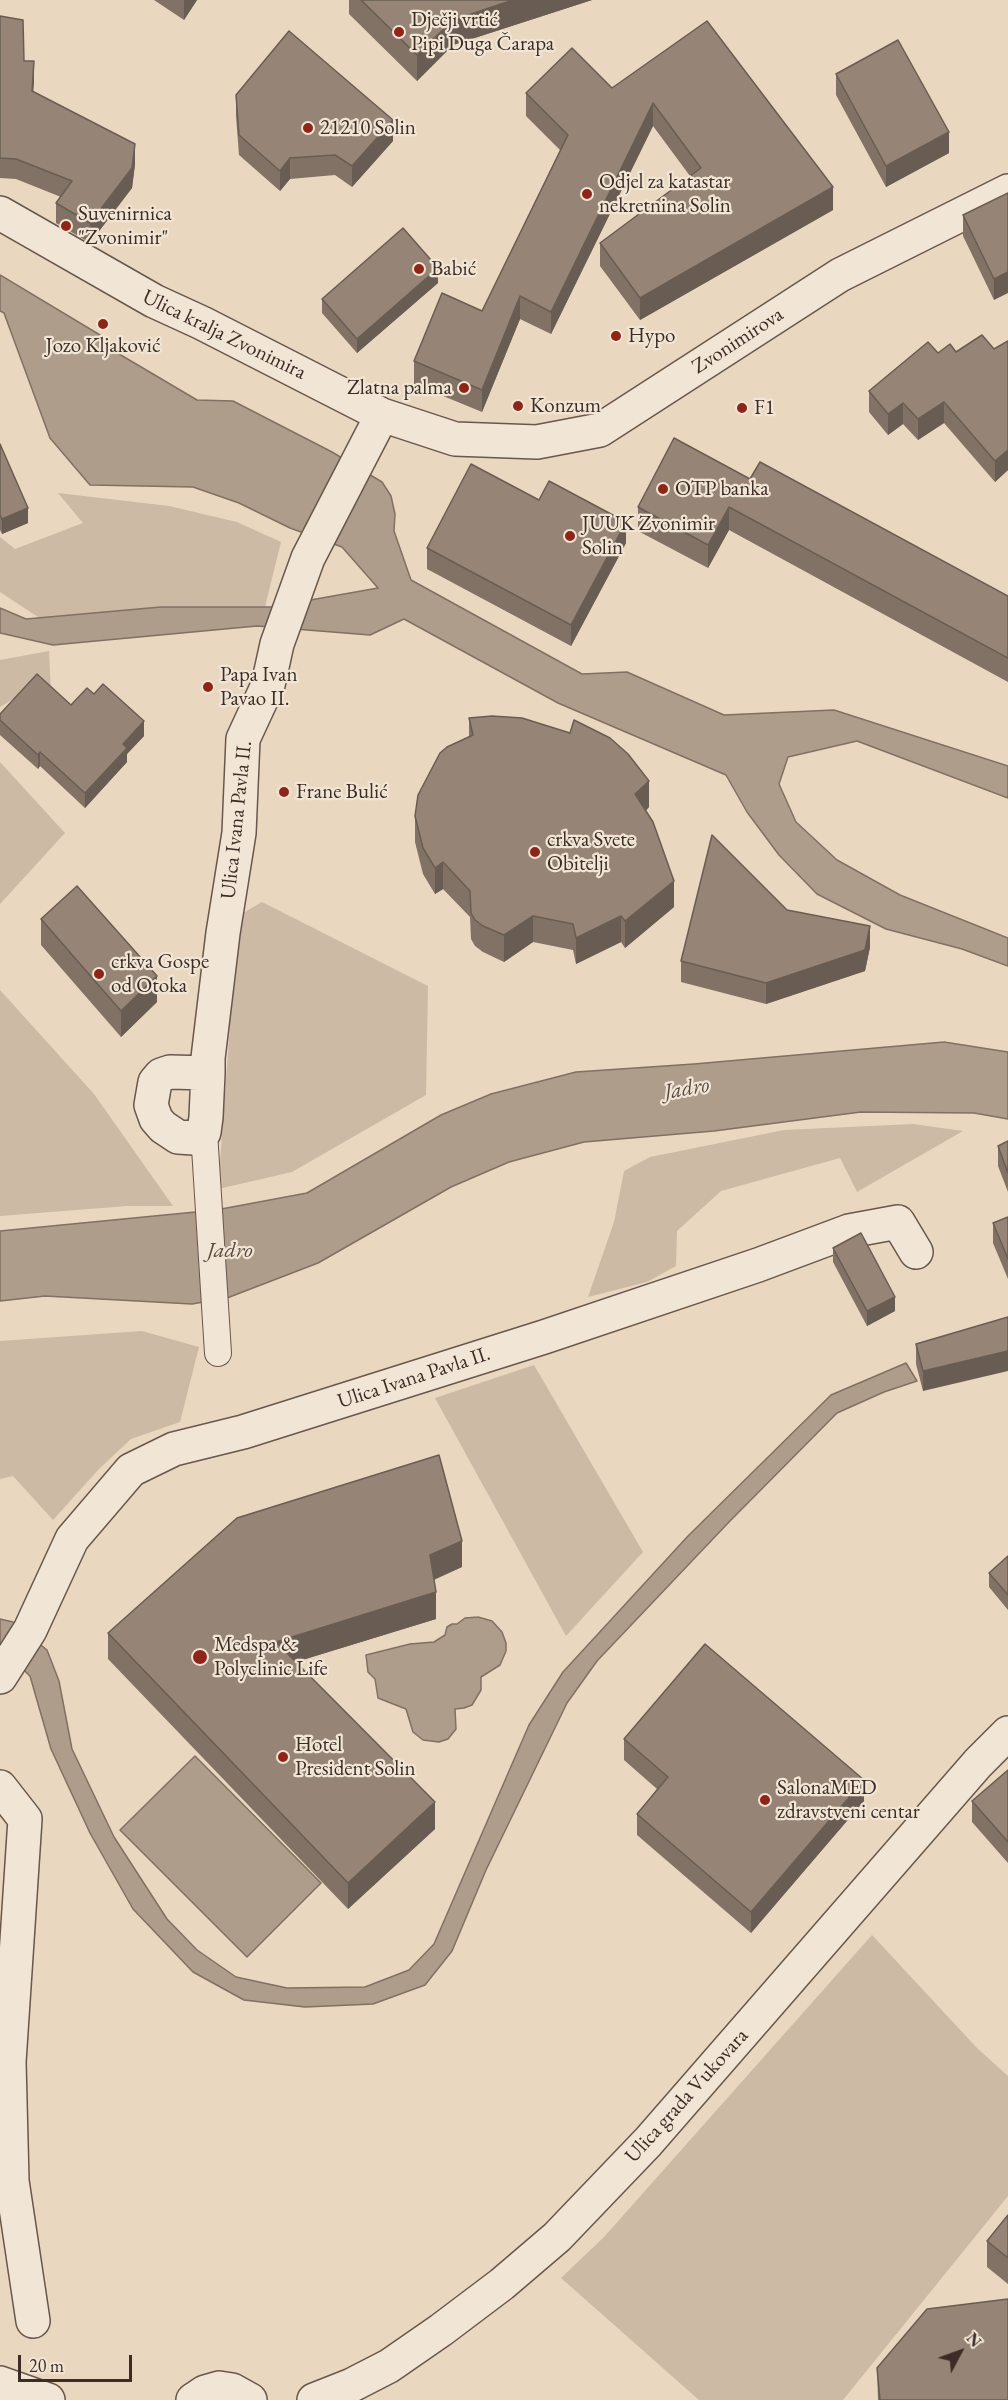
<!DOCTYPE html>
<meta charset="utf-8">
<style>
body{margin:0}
#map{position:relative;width:1008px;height:2400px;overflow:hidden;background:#e9d7bf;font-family:"EB Garamond",serif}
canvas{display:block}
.north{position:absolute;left:930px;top:2322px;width:60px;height:60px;-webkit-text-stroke:4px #f1e5d5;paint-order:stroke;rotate:49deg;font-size:16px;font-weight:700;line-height:24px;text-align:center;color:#3d2c26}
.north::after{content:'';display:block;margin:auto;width:21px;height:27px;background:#3d2c26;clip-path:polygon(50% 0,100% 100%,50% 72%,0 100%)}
.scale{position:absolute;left:18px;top:2355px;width:114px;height:27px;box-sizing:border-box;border:3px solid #3d2c26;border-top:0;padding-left:8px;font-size:18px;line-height:21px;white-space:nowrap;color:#3d2c26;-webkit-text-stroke:4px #f1e5d5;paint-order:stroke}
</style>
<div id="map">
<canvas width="1008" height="2400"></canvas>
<div class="north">N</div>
<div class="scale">20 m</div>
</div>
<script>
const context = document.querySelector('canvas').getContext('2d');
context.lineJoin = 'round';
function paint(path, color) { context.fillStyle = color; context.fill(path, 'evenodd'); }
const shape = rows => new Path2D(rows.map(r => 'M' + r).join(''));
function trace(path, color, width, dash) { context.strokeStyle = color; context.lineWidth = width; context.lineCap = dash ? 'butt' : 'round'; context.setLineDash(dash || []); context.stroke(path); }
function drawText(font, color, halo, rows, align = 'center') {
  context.font = font + ' "EB Garamond",serif'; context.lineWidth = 4.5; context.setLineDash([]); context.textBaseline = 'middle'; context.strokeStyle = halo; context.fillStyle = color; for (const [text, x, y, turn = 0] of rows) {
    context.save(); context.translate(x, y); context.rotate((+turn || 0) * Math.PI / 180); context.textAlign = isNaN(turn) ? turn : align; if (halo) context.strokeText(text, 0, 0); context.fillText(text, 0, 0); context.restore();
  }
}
const green = shape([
 [58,493,169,506,237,522,281,542,264,611,44,621,0,592,0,537,15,549,83,523],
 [49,651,51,694,20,695,0,707,0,660],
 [0,762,65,833,0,904],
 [262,902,428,986,426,1095,292,1172,218,1189,238,916],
 [0,990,94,1094,173,1206,127,1206,0,1216],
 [913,1124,963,1131,857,1192,840,1158,721,1191,677,1231,676,1266,647,1282,588,1297,614,1222,624,1171,650,1157,784,1130],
 [142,1331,199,1347,180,1422,131,1439,99,1469,53,1520,13,1476,0,1479,0,1341],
 [534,1365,643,1552,566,1636,435,1398],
 [872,1935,977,2048,1008,2076,1008,2196,843,2400,699,2400,561,2278,604,2237]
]);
const water = shape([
 [0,275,100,335,114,351,197,400,233,401,332,452,382,482,391,496,395,514,394,531,411,580,582,674,627,672,724,715,834,710,1008,766,1008,798,857,741,788,757,779,784,796,822,837,860,900,895,1008,938,1008,966,962,949,886,929,817,894,779,855,747,812,726,775,558,703,404,619,370,635,257,626,53,645,0,633,0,608,26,619,161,607,271,607,378,588,342,547,290,528,239,503,193,487,90,485,50,438,4,313,0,311,0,275],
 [944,1042,1008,1052,1008,1119,974,1113,861,1112,714,1131,584,1142,509,1162,451,1187,318,1263,227,1298,192,1304,45,1296,0,1301,0,1231,216,1210,307,1193,441,1115,491,1094,576,1072,694,1064,944,1042],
 [906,1363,917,1381,884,1392,837,1413,729,1522,597,1661,567,1703,486,1870,452,1951,425,1985,373,2004,305,2007,244,2000,193,1972,133,1909,90,1833,51,1749,30,1676,0,1648,0,1619,13,1622,47,1650,59,1681,72,1749,114,1837,167,1919,197,1950,236,1977,287,1988,365,1987,409,1970,434,1944,529,1725,563,1672,688,1536,831,1395,906,1363],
 [478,1617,492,1621,502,1632,506,1643,506,1651,500,1665,481,1677,481,1690,472,1705,464,1708,455,1709,456,1729,448,1739,439,1742,423,1740,413,1732,406,1709,378,1698,375,1679,368,1672,366,1655,410,1644,434,1642,445,1635,447,1627,452,1624,457,1624,465,1618,478,1617],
 [195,1756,321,1883,247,1957,120,1830,195,1756]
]);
const pedestrian = shape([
 [204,1132,218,1353]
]);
const minor = shape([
 [0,213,154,301,202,323,382,415,455,439,537,442,600,430,840,275,1008,191],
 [208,1073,170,1072,161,1075,155,1082,151,1105,156,1119,163,1127,178,1137,194,1138,204,1132,206,1117,208,1073,208,1058,223,933,239,833,243,739,268,685,277,644,308,558,382,415],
 [0,1677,30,1630,72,1539,131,1470,174,1449,243,1432,544,1337,758,1265,849,1231,898,1222,916,1252],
 [0,1787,25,1819,9,2062,12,2181,33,2321],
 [0,2383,48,2400],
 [193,2400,205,2392,219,2388,232,2390,250,2400],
 [314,2400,352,2385,389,2366,441,2330,502,2284,557,2237,648,2142,978,1763,1008,1733]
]);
const wall = shape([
 [154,0,197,0,184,20],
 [349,0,592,0,453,45,417,81,349,14],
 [0,16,34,81,33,91,135,164,132,188,90,243,56,223,56,203,61,197,16,179,0,178],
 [707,21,833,210,640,320,600,266,600,243,690,176,653,126,551,334,520,319,482,412,414,384,414,361,482,311,560,150,526,116,526,93,612,88],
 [836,74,949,153,886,187,836,95],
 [236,95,393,141,352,187,335,175,290,179,280,191,239,155,236,116],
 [1008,193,994,300,963,236,963,215],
 [438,283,357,353,322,313,322,299],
 [1008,341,1008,470,995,482,944,423,918,440,903,424,888,435,869,412,869,391,938,353,994,349],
 [0,444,28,523,2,534,0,530],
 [750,479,1008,596,1008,682,729,530,708,568,638,531,638,507],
 [539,500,626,543,571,646,427,569,427,548],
 [71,705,144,736,127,754,127,762,85,808,40,766,38,769,0,735,0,714],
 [469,718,649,807,646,811,674,907,625,948,621,942,576,964,573,950,533,942,504,962,483,952,475,946,471,939,470,917,443,889,435,894,423,874,415,842,415,816,469,737],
 [41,919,157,1002,121,1037,41,945],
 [870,947,865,971,766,1004,681,982,681,961],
 [1008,1141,1008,1192,998,1166,998,1146],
 [1008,1217,1008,1279,993,1243,993,1223],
 [833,1248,895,1311,867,1326,833,1262],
 [1008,1317,923,1391,916,1364,916,1344],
 [1008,1556,1008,1610,989,1587,989,1573],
 [462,1567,434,1580,436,1619,296,1662,435,1829,348,1909,108,1659,108,1633],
 [624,1739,864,1801,751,1933,637,1835,637,1814,657,1789,624,1760],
 [1008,1770,1008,1863,972,1822,972,1801],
 [1008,2215,1008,2284,987,2267,987,2241],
 [877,2368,1008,2400,878,2400]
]);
const shadedWall = shape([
 [184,0,197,0,184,20],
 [513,0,592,0,453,45,417,81,417,55,453,20],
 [34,61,34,81,32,111,32,91],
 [653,103,653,126,551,334,551,312],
 [393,120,393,141,352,187,352,166],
 [949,132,949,153,886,187,886,166],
 [135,144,135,164,132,188,90,243,90,223],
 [290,158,290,179,280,191,280,171],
 [833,187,833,210,640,320,640,298],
 [438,268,438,283,357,353,357,339],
 [1008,272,1008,293,994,300,994,279],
 [520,296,520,319,482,412,482,390],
 [944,402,944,423,918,440,918,419],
 [903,403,903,424,888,435,888,414],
 [1008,450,1008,470,995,482,995,461],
 [729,507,729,530,708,568,708,545],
 [28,508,28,523,2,534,2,519],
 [626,522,626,543,571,646,571,625],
 [144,721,144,736,127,754,127,762,85,808,85,793,123,744],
 [40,752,40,766,38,769,38,755],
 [649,781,649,807,635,820,635,794],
 [443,862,443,889,435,894,435,868],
 [674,881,674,907,625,948,625,921],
 [533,916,533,942,504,962,504,935],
 [621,916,621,942,576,964,576,938],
 [870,926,870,947,865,971,766,1004,766,983],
 [157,976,157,1002,121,1037,121,1011],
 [895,1297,895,1311,867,1326,867,1311],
 [1008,1351,1008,1371,923,1391,923,1371],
 [462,1541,462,1567,430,1581,430,1555],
 [436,1592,436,1619,276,1668,276,1642],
 [864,1780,864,1801,751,1933,751,1912],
 [435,1802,435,1829,348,1909,348,1883]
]);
const building = shape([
 [361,0,513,0,453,20,417,55,361,0],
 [0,16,23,20,24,61,34,61,32,91,135,144,132,168,90,223,56,203,72,181,16,159,0,158,0,16],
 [707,21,833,187,640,298,600,243,701,168,653,103,551,312,520,296,482,390,414,361,442,293,482,311,568,135,526,93,572,48,612,88,707,21],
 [289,31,393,120,352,166,335,155,290,158,280,171,239,135,236,95,289,31],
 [898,40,949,132,886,166,836,74,898,40],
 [1008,193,1008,272,994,279,963,215,1008,193],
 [403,228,438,268,357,339,322,299,403,228],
 [982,335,994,349,1008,341,1008,450,995,461,944,402,918,419,903,403,888,414,869,391,928,342,938,353,950,344,956,352,982,335],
 [674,438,750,479,760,462,1008,596,1008,658,729,507,708,545,638,507,674,438],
 [0,444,28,508,2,519,0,515,0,444],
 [471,464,539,500,549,481,626,522,571,625,427,548,471,464],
 [37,674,71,705,87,688,94,694,103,684,144,721,123,744,127,748,85,793,40,752,38,755,0,720,0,714,37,674],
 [492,716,522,718,570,733,574,720,610,738,628,754,649,781,635,794,653,822,674,881,625,921,621,916,576,938,573,924,533,916,504,935,483,926,475,920,471,913,470,891,443,862,435,868,423,848,415,816,418,795,440,753,447,747,473,735,469,718,492,716],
 [712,835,787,910,870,926,865,950,766,983,681,961,712,835],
 [77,886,157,976,121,1011,41,919,77,886],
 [1008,1141,1008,1173,998,1146,1008,1141],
 [1008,1217,1008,1259,993,1223,1008,1217],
 [861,1233,895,1297,867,1311,833,1248,861,1233],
 [1008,1317,1008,1351,923,1371,916,1344,1008,1317],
 [439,1455,462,1541,430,1555,436,1592,276,1642,435,1802,348,1883,108,1633,237,1518,439,1455],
 [1008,1556,1008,1595,989,1573,1008,1556],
 [705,1644,864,1780,751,1912,637,1814,668,1777,624,1739,705,1644],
 [1008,1770,1008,1842,972,1801,1008,1770],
 [1008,2215,1008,2258,987,2241,1008,2215],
 [1008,2299,1008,2400,880,2400,877,2368,927,2309,1008,2299]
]);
const markers = [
 [399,32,6,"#8f2418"],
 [308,128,6,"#8f2418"],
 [587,194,6,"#8f2418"],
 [66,226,6,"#8f2418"],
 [419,269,6,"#8f2418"],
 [103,324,6,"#8f2418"],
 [616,336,6,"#8f2418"],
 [464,388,6,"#8f2418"],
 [518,406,6,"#8f2418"],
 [742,408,6,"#8f2418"],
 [663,489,6,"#8f2418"],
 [570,536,6,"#8f2418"],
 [208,687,6,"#8f2418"],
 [284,792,6,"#8f2418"],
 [535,852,6,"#8f2418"],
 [99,974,6,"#8f2418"],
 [200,1657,8,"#8f2418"],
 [283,1757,6,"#8f2418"],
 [765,1800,6,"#8f2418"]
];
const poiNames = [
 ["Dječji vrtić",411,20],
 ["Pipi Duga Čarapa",411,44],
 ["21210 Solin",320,128],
 ["Odjel za katastar",599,182],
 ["nekretnina Solin",599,206],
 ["Suvenirnica",78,214],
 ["\"Zvonimir\"",78,238],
 ["Babić",431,269],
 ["Hypo",628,336],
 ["Jozo Kljaković",103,346,"center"],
 ["Zlatna palma",452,388,"right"],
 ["Konzum",530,406],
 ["F1",754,408],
 ["OTP banka",675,489],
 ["JUUK Zvonimir",582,524],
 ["Solin",582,548],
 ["Papa Ivan",220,675],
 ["Pavao II.",220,699],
 ["Frane Bulić",296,792],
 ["crkva Svete",547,840],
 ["Obitelji",547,864],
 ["crkva Gospe",111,962],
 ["od Otoka",111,986],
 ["Medspa &",214,1645],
 ["Polyclinic Life",214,1669],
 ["Hotel",295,1745],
 ["President Solin",295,1769],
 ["SalonaMED",777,1788],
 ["zdravstveni centar",777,1812]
];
const streetNames = [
 ["Ulica kralja Zvonimira",224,335,26],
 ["Zvonimirova",738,341,-33],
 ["Ulica Ivana Pavla II.",237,820,-84],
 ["Ulica Ivana Pavla II.",414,1378,-18],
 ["Ulica grada Vukovara",687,2096,-48]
];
const waterNames = [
 ["Jadro",687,1089,-10],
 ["Jadro",230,1251]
];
paint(green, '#ccbaa5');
paint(water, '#af9d8b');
trace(water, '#817063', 1.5);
trace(pedestrian, '#68574c', 28);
trace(minor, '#68574c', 36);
trace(pedestrian, '#f1e5d5', 26);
trace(minor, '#f1e5d5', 33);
paint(wall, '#817265');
paint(shadedWall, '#695d53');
paint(building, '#968576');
trace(building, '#695d53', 1.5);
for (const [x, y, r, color] of markers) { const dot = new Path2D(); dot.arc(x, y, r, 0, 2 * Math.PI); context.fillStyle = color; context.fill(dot); trace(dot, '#f1e5d5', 2); }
drawText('21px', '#3d2c26', '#f1e5d5', poiNames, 'left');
drawText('21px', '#3d2c26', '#f1e5d5', streetNames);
drawText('italic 22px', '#5a483f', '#f1e5d5', waterNames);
</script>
